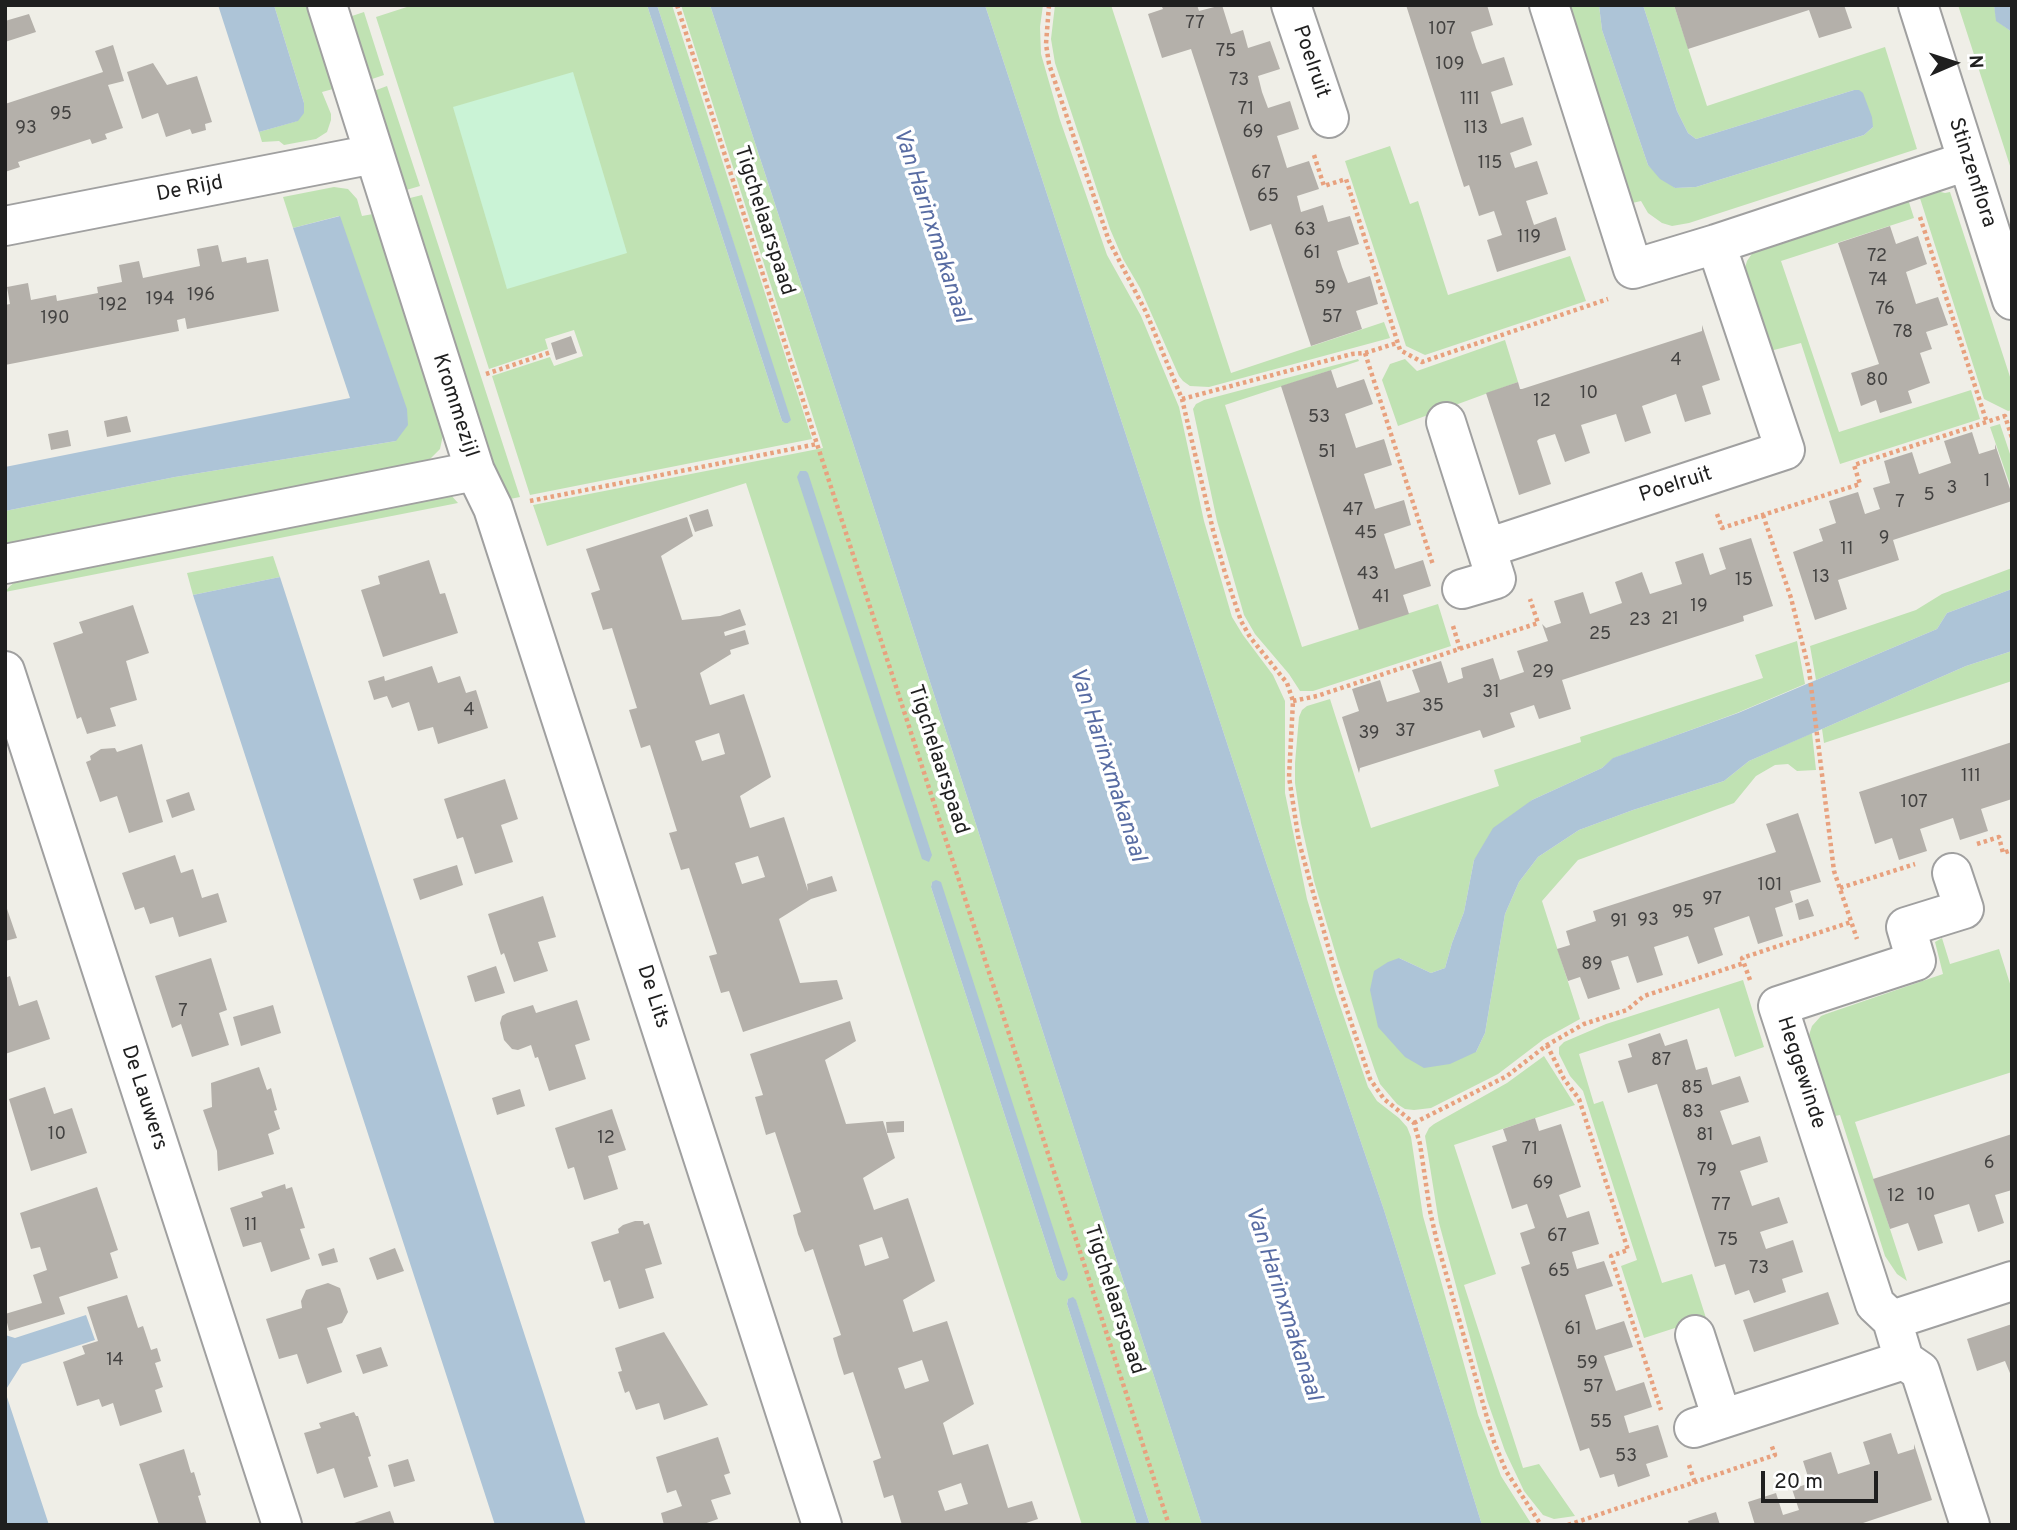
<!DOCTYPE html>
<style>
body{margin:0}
#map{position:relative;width:2017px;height:1530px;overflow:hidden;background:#efeee7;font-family:Overpass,sans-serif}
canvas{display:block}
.frame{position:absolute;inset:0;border:7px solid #1f1f1f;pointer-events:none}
.north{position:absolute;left:1919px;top:28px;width:70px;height:70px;-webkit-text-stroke:5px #fff;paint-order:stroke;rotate:87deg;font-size:19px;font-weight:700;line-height:28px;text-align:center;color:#1f1f1f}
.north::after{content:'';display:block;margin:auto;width:24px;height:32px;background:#1f1f1f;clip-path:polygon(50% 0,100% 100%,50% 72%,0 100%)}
.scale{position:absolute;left:1761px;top:1471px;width:117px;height:32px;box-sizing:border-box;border:4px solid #1f1f1f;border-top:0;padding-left:9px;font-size:21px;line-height:24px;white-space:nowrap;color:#1f1f1f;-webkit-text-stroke:5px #fff;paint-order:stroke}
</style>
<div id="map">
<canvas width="2017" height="1530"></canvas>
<div class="frame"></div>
<div class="north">N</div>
<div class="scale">20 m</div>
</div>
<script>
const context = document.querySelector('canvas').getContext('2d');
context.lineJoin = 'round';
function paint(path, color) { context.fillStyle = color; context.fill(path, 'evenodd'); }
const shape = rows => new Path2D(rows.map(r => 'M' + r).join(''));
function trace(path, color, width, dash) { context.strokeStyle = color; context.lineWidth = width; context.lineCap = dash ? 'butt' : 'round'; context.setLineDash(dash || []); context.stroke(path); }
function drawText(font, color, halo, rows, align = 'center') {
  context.font = font + ' Overpass,sans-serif'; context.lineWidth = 7; context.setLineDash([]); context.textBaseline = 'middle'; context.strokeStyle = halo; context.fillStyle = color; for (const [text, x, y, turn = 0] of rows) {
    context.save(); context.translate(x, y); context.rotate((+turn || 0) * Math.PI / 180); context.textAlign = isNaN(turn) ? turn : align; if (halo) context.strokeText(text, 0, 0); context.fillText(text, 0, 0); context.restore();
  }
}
const grass = shape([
 [274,5,306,5,333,89,322,92,331,114,331,120,327,132,316,139,284,145,279,141,262,142,259,132,297,121,304,103],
 [413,5,647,5,782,421,788,423,790,420,657,5,672,5,812,439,530,495,492,376,550,357,554,366,583,356,574,330,545,339,548,349,489,369,376,17],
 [681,5,710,5,852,440,1202,1525,1150,1525,1076,1301,1068,1299,1067,1304,1137,1525,1082,1525,746,483,547,546,533,505,823,448],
 [932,882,1060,1280,1057,1277,931,887],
 [985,5,1043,5,1040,27,1041,54,1060,120,1107,255,1141,316,1179,407,1204,521,1232,617,1243,635,1273,675,1285,701,1285,793,1307,899,1336,994,1368,1087,1377,1101,1399,1118,1407,1127,1411,1137,1423,1216,1478,1415,1501,1476,1532,1525,1482,1525,1384,1210,1268,868],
 [1055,5,1111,5,1231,373,1384,322,1390,338,1209,387,1190,386,1183,381,1179,376,1140,288,1123,259,1110,229,1055,63,1051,39],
 [1564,5,1599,5,1602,30,1648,165,1675,188,1696,187,1864,135,1873,127,1854,90,1696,139,1688,133,1677,111,1643,5,1674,5,1707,106,1885,47,1917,149,1689,223,1672,226,1662,223,1648,213,1641,201,1628,204],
 [1958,5,1994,5,1997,21,2012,32,2012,172],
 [364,12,384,75,369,80,349,17],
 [387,86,420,186,403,191,371,92],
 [1390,146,1410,204,1418,201,1448,295,1570,256,1586,301,1425,355,1406,346,1345,161],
 [334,187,348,189,357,199,362,216,373,214,439,413,443,435,440,449,430,459,408,465,5,544,5,511,175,477,396,441,339,216,293,228,283,197],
 [1928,189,1945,193,1950,192,2012,383,2012,410,2008,411,1984,399,1918,192],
 [422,195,520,497,505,500,406,199],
 [1907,196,1914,218,1781,261,1839,432,1971,390,1980,419,1840,464,1801,343,1770,351,1744,271,1747,261,1753,252],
 [1505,340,1518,382,1398,426,1382,380,1390,364,1405,359,1417,371],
 [1358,359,1359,361,1225,405,1302,647,1438,604,1451,646,1313,691,1300,691,1289,674,1255,634,1244,615,1217,521,1193,409,1196,404,1204,400],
 [2000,424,2012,460,2012,491,1990,427],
 [450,494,458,503,5,592,10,586,20,578],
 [273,556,280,577,193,595,187,573],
 [2012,568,2012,589,1947,613,1937,629,1816,680,1810,646,1916,610,1942,594],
 [1797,641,1805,684,1737,713,1614,758,1602,768,1532,800,1474,860,1464,912,1452,943,1445,968,1431,973,1399,958,1476,1052,1485,1033,1505,914,1519,882,1538,857,1579,830,1633,810,1724,781,1749,761,1812,733,1816,770,1797,771,1788,764,1775,765,1756,776,1734,803,1578,860,1542,901,1580,1019,1544,1039,1498,1074,1431,1108,1414,1110,1405,1109,1397,1104,1380,1084,1375,1071,1339,965,1314,881,1301,823,1295,783,1295,763,1299,717,1302,710,1307,706,1330,699,1371,828,1499,786,1494,770,1581,742,1580,737,1763,678,1755,655],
 [2012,651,2012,681,1824,743,1822,729,1966,666],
 [1942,938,1950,964,1999,949,2012,990,2012,1072,1855,1122,1907,1281,1897,1274,1885,1256,1840,1115,1830,1117,1808,1038,1812,1026,1821,1016,1826,1014,1943,974,1935,942],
 [1743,980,1764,1047,1735,1057,1719,1008,1579,1054,1594,1104,1603,1101,1662,1283,1692,1274,1706,1318,1644,1338,1621,1266,1637,1260,1583,1091,1570,1076,1559,1054,1559,1047,1564,1042,1606,1024],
 [1544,1056,1575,1105,1454,1145,1496,1274,1464,1285,1523,1468,1539,1464,1575,1516,1554,1519,1543,1515,1524,1491,1505,1451,1487,1400,1439,1223,1425,1136,1429,1128,1434,1124,1507,1083]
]);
const park = shape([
 [573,72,627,253,507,289,453,107]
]);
const water = shape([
 [218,5,274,5,304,103,304,113,298,121,259,132],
 [647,5,657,5,791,420,788,423,785,423,782,421],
 [710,5,985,5,1268,868,1384,1210,1482,1525,1202,1525,852,440],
 [1599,5,1643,5,1677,111,1688,133,1696,139,1854,90,1859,90,1863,93,1872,117,1873,127,1864,135,1696,187,1675,188,1660,179,1648,165,1602,30],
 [1994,5,2012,5,2012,32,1996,21],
 [340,216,407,409,408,425,396,441,175,477,5,511,5,467,350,398,293,228],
 [800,471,806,471,808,473,932,855,929,862,922,859,797,477],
 [280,577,586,1525,495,1525,193,595],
 [2012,589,2012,651,1966,666,1749,761,1724,781,1633,810,1579,830,1538,857,1519,882,1505,914,1485,1033,1476,1052,1450,1064,1424,1068,1405,1057,1378,1027,1370,990,1374,971,1388,962,1399,958,1431,973,1445,968,1452,943,1464,912,1474,860,1493,828,1532,800,1602,768,1613,758,1738,713,1937,629,1947,613],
 [936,880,941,882,1068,1274,1067,1278,1064,1281,1060,1280,1057,1277,931,887,932,882],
 [1073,1297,1076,1300,1150,1525,1137,1525,1067,1304,1068,1299],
 [86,1315,95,1340,22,1364,5,1391,49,1525,5,1525,5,1335,15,1338]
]);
const building = shape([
 [1161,5,1197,5,1199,11,1222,5,1231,34,1243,30,1248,48,1270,41,1280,69,1258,76,1262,92,1268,108,1290,101,1299,129,1277,136,1287,168,1309,161,1319,189,1297,196,1301,212,1323,205,1328,222,1350,216,1359,244,1337,251,1342,267,1348,283,1370,276,1378,304,1356,311,1362,329,1311,346,1271,224,1250,231,1191,49,1162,58,1148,14,1163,9],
 [1406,5,1487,5,1493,25,1471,32,1476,48,1482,64,1504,57,1513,85,1491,92,1501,124,1523,117,1532,145,1510,153,1515,168,1537,161,1548,194,1526,201,1534,225,1556,217,1566,250,1497,272,1487,240,1502,235,1494,211,1479,216,1469,185,1464,187],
 [1674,5,1844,5,1852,28,1819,38,1809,10,1688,49],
 [29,14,36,32,5,42,5,21],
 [113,45,124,81,108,85,123,128,105,134,107,139,92,144,90,139,18,162,20,167,5,172,5,104,103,72,95,51],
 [153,63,167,85,197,76,212,122,205,124,206,130,192,134,190,129,166,137,158,113,142,119,127,72],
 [1890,226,1896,244,1918,236,1927,264,1906,272,1916,304,1938,297,1948,325,1926,332,1932,349,1920,353,1930,383,1908,391,1912,403,1880,413,1876,400,1861,406,1851,373,1879,364,1838,243],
 [218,245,222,262,246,257,247,263,268,259,279,311,187,329,185,318,177,320,179,331,5,365,5,305,10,304,7,287,28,283,31,300,56,295,57,301,98,293,97,287,122,282,119,265,139,261,143,278,200,266,197,249],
 [1702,325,1720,380,1702,386,1711,414,1685,422,1676,394,1642,406,1651,433,1625,442,1616,414,1581,425,1590,453,1565,462,1555,434,1539,439,1537,441,1551,484,1519,495,1486,393,1518,382,1520,389,1522,389,1702,331],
 [571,336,577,353,556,360,551,343],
 [1331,370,1337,388,1364,379,1373,404,1345,414,1356,448,1384,439,1392,465,1364,474,1375,509,1404,500,1411,525,1384,534,1395,569,1423,560,1431,586,1403,595,1409,614,1359,630,1281,386],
 [127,416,131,432,107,437,104,421],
 [68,430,71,446,51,450,48,434],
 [1972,432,1979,454,1995,449,1995,444,2012,495,2012,501,1893,540,1899,560,1838,580,1847,609,1815,620,1793,552,1823,541,1819,529,1836,523,1829,501,1858,492,1865,514,1880,509,1873,488,1890,483,1884,461,1912,452,1919,474,1951,463,1944,441],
 [708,509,713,526,695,532,689,515],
 [687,517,693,536,661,556,682,620,720,616,740,609,746,625,724,632,725,636,745,630,749,644,730,650,731,654,700,673,710,705,744,694,765,758,771,777,740,796,750,828,784,817,808,891,807,884,832,876,837,891,811,899,779,919,800,983,837,980,843,999,743,1032,729,991,721,993,709,956,717,954,689,868,681,870,669,833,677,831,650,745,641,748,629,710,637,708,612,628,603,630,591,593,600,590,586,549],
 [719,733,725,754,702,761,695,741],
 [758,856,765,877,742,884,735,863],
 [1751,538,1773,606,1743,616,1744,621,1562,680,1571,709,1539,719,1534,705,1510,713,1515,727,1483,738,1480,730,1360,768,1359,773,1342,717,1359,711,1352,689,1380,680,1387,702,1404,697,1420,692,1412,670,1441,661,1448,683,1463,678,1461,668,1493,658,1500,680,1524,672,1517,651,1548,641,1542,624,1546,628,1561,623,1554,601,1583,592,1590,614,1622,603,1615,582,1642,572,1650,594,1682,584,1675,562,1703,553,1710,575,1726,569,1719,548],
 [429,560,440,594,445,593,458,633,383,657,361,590,380,584,378,576],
 [133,605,149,653,126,661,137,700,110,708,116,726,87,734,81,717,77,719,53,643,83,633,79,622],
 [432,666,438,683,460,676,466,693,476,690,488,728,438,744,433,727,418,731,409,702,392,708,387,696,374,700,368,681,384,676,385,681],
 [2012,742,2012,799,1981,809,1988,831,1960,840,1953,818,1920,829,1927,851,1899,860,1892,838,1875,844,1859,792],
 [142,744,163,822,129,833,117,796,100,802,86,762,91,760,90,756,101,749,115,748,117,752],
 [505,779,518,819,501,825,513,862,475,874,463,837,457,839,444,799],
 [189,792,195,810,172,818,166,800],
 [1798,813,1821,882,1790,891,1793,902,1775,908,1783,936,1758,944,1749,916,1714,928,1723,955,1698,964,1688,936,1654,947,1663,975,1637,983,1628,956,1611,961,1620,989,1588,999,1580,977,1568,981,1557,949,1570,945,1566,931,1596,921,1593,911,1776,852,1766,824],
 [175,855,181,873,193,869,202,898,218,893,227,922,179,937,173,917,150,924,144,907,135,910,122,873],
 [457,865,463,885,420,900,413,879],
 [543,896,556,937,538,942,548,971,514,982,504,953,501,955,488,914],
 [1808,899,1814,916,1799,920,1795,904],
 [5,903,17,938,5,941],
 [211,958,227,1010,219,1013,229,1045,192,1057,181,1024,172,1028,155,976],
 [496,966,505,993,475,1002,467,976],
 [10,976,19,1006,37,1000,50,1039,5,1054,5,978],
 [577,1000,590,1040,575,1045,586,1079,549,1091,538,1057,535,1058,531,1045,518,1050,512,1049,504,1040,500,1023,502,1016,507,1013,533,1005,536,1013],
 [273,1005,281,1033,241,1046,233,1017],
 [850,1021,856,1041,825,1060,846,1124,883,1121,895,1158,863,1178,874,1210,908,1198,935,1281,903,1300,913,1332,947,1321,974,1404,943,1423,953,1455,988,1444,1008,1508,1032,1501,1038,1519,1020,1525,902,1525,893,1495,884,1498,873,1461,881,1458,853,1372,844,1375,838,1356,833,1338,841,1335,813,1249,805,1252,798,1234,793,1215,801,1212,775,1132,766,1135,755,1097,763,1095,750,1054],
 [882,1237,889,1258,865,1266,859,1245],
 [922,1360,929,1381,905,1389,898,1368],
 [961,1483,968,1504,945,1511,938,1491],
 [1660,1033,1665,1046,1687,1039,1696,1070,1707,1067,1712,1085,1740,1076,1749,1102,1720,1111,1732,1145,1760,1136,1768,1162,1740,1171,1752,1206,1779,1197,1788,1223,1760,1232,1766,1249,1793,1240,1803,1272,1782,1279,1786,1292,1754,1303,1749,1290,1735,1295,1725,1264,1715,1267,1657,1084,1628,1093,1618,1061,1632,1057,1628,1044],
 [259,1067,267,1090,271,1088,277,1110,274,1111,280,1129,268,1134,274,1154,218,1171,217,1151,203,1110,212,1107,211,1083],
 [45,1087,54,1114,72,1108,87,1153,31,1171,9,1099],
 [520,1089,525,1106,497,1115,492,1098],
 [612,1109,626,1150,608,1156,618,1189,584,1200,574,1167,568,1169,555,1128],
 [1535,1118,1539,1131,1561,1124,1581,1187,1559,1195,1567,1218,1589,1211,1599,1244,1572,1252,1577,1269,1604,1261,1613,1286,1585,1295,1596,1330,1624,1321,1633,1347,1604,1356,1616,1391,1644,1382,1652,1407,1624,1416,1629,1433,1658,1425,1668,1457,1646,1464,1650,1476,1618,1487,1614,1474,1600,1478,1589,1448,1580,1451,1521,1267,1530,1264,1520,1233,1535,1228,1527,1204,1512,1209,1492,1146,1507,1141,1503,1129],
 [904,1121,904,1132,887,1133,886,1122],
 [2012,1134,2012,1190,1995,1195,2004,1223,1978,1232,1969,1204,1934,1215,1943,1243,1918,1251,1908,1223,1890,1229,1873,1179],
 [285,1184,286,1189,292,1187,305,1228,300,1229,310,1259,271,1272,261,1242,243,1247,230,1208,263,1197,261,1192],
 [97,1187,118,1250,110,1253,118,1278,59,1297,65,1314,9,1331,5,1314,42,1303,33,1275,47,1270,40,1247,31,1249,20,1213],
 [635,1221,643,1221,644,1225,649,1223,662,1264,645,1269,654,1298,619,1309,610,1280,604,1282,591,1242,619,1233,618,1229,623,1225],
 [334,1248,338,1262,322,1266,318,1254],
 [395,1248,404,1271,377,1280,369,1258],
 [328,1283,340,1288,348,1312,342,1323,327,1328,342,1372,307,1384,297,1354,279,1359,266,1319,302,1308,301,1301,306,1290],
 [1828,1292,1839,1324,1754,1352,1743,1320],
 [127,1295,138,1328,143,1326,151,1350,157,1348,161,1361,155,1363,163,1387,155,1390,162,1412,120,1426,113,1403,102,1407,99,1399,77,1406,63,1362,85,1354,82,1346,98,1341,87,1307],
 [2012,1324,2012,1378,2005,1361,1977,1371,1967,1339],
 [664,1332,708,1405,664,1420,659,1403,636,1410,629,1391,625,1393,618,1372,622,1371,615,1348],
 [381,1347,388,1366,363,1374,356,1355],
 [354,1412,356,1416,358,1416,371,1456,368,1457,378,1487,344,1498,334,1468,317,1474,304,1433,321,1428,319,1423],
 [1891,1433,1898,1454,1914,1449,1914,1444,1932,1500,1857,1525,1755,1525,1748,1502,1776,1493,1783,1515,1799,1510,1792,1489,1810,1483,1803,1461,1831,1452,1838,1474,1870,1464,1863,1442],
 [718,1437,730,1473,724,1475,731,1494,711,1500,718,1519,701,1525,664,1525,661,1513,682,1506,676,1490,667,1493,656,1457],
 [184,1449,191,1473,194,1472,201,1495,198,1496,207,1525,159,1525,139,1464],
 [408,1459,415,1481,394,1487,388,1465],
 [390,1511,395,1525,351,1525,351,1524],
 [1716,1512,1720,1525,1689,1525,1688,1521]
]);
const path = shape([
 [677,5,817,444,1169,1525],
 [1049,5,1046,44,1049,64,1109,241,1146,312,1182,399,1213,530,1225,573,1241,621,1250,637,1287,683,1293,701,1289,777,1299,842,1340,989,1370,1079,1384,1099,1414,1123,1420,1144,1430,1211,1437,1242,1494,1442,1506,1471,1541,1525],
 [1314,155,1324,186,1346,179,1400,350,1422,362,1608,299],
 [1920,217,1987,423],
 [1365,353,1433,565],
 [486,374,551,352],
 [1182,399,1352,354,1365,353,1397,343],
 [530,501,817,444],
 [1717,514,1722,528,1860,484,1854,465,2005,416,2012,438],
 [1763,515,1791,598,1809,670,1834,871,1857,939],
 [1453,626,1460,649],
 [1293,701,1317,696,1538,623,1530,599],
 [1977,844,1999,837,2003,853,2012,850],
 [1840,888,1915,864],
 [1750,980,1742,958,1851,922],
 [1547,1045,1564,1079,1579,1099,1628,1250,1611,1256,1661,1410],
 [1414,1123,1507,1076,1547,1045,1584,1024,1627,1010,1644,996,1744,963],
 [1689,1465,1695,1483],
 [1568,1525,1775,1455,1771,1444]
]);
const minor = shape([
 [327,5,475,471,493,508,822,1525],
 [1291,5,1329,118],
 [1549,5,1633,269,1716,244,1967,161],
 [1918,5,2012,300],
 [5,226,374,154],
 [1446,422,1496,579,1462,589],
 [1487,548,1785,450,1716,244],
 [5,564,475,471],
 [5,671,282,1525],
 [1892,1320,2012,1281],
 [1695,1335,1722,1419],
 [1904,1360,1920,1371,1970,1525],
 [1694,1428,1904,1360,1892,1320,1875,1304,1778,1006,1916,961,1906,927,1964,909,1952,873]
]);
const numberNames = [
 ["77",1195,24],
 ["107",1442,30],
 ["75",1226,52],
 ["109",1450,65],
 ["73",1239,81],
 ["111",1470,100],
 ["71",1246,110],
 ["95",61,115],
 ["93",26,129],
 ["113",1476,129],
 ["69",1253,133],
 ["115",1490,164],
 ["67",1261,174],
 ["65",1268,197],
 ["63",1305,231],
 ["119",1529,238],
 ["61",1312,254],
 ["72",1877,257],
 ["74",1878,281],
 ["59",1325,289],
 ["196",201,296],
 ["194",160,300],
 ["192",113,306],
 ["76",1885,310],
 ["57",1332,318],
 ["190",55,319],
 ["78",1903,333],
 ["4",1676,361],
 ["80",1877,381],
 ["10",1589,394],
 ["12",1542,402],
 ["53",1319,418],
 ["51",1327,453],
 ["1",1987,482],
 ["3",1952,489],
 ["5",1929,496],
 ["7",1900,503],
 ["47",1353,511],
 ["45",1366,534],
 ["9",1884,539],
 ["11",1847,550],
 ["43",1368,575],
 ["13",1821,578],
 ["15",1744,581],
 ["41",1381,598],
 ["19",1699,607],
 ["21",1670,620],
 ["23",1640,621],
 ["25",1600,635],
 ["29",1543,673],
 ["31",1491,693],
 ["35",1433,707],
 ["4",469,711],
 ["37",1405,732],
 ["39",1369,734],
 ["111",1971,777],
 ["107",1914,803],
 ["101",1770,886],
 ["97",1712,900],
 ["95",1683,913],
 ["93",1648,921],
 ["91",1619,922],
 ["89",1592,965],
 ["7",183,1012],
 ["87",1661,1061],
 ["85",1692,1089],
 ["83",1693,1113],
 ["10",57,1135],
 ["81",1705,1136],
 ["12",606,1139],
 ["71",1530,1150],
 ["6",1989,1164],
 ["79",1707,1171],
 ["69",1543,1184],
 ["10",1926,1196],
 ["12",1896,1197],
 ["77",1721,1206],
 ["11",251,1226],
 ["67",1557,1237],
 ["75",1728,1241],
 ["73",1759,1269],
 ["65",1559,1272],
 ["61",1573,1330],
 ["14",115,1361],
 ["59",1587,1364],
 ["57",1593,1388],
 ["55",1601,1423],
 ["53",1626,1457]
];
const streetNames = [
 ["Poelruit",1310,62,71],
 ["Stinzenflora",1971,173,72],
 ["De Rijd",190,190,-11],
 ["Tigchelaarspaad",763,221,72],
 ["Krommezijl",454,406,72],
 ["Poelruit",1676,486,-18],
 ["Tigchelaarspaad",937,760,72],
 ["De Lits",652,997,72],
 ["Heggewinde",1800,1073,72],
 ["De Lauwers",143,1098,72],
 ["Tigchelaarspaad",1113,1300,72]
];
const waterNames = [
 ["Van Harinxmakanaal",930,226,72],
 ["Van Harinxmakanaal",1106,765,72],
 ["Van Harinxmakanaal",1282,1304,72]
];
paint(grass, '#c0e2b3');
paint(park, '#caf3d6');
paint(water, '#adc4d7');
paint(building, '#b4b0aa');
trace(minor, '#a0a0a0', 42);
trace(path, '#e8a17e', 4.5, [3.5, 3.5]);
trace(minor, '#fff', 38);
drawText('18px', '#444342', null, numberNames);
drawText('21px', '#1f1f1f', '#fff', streetNames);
drawText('italic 23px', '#586ca3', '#fff', waterNames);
</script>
